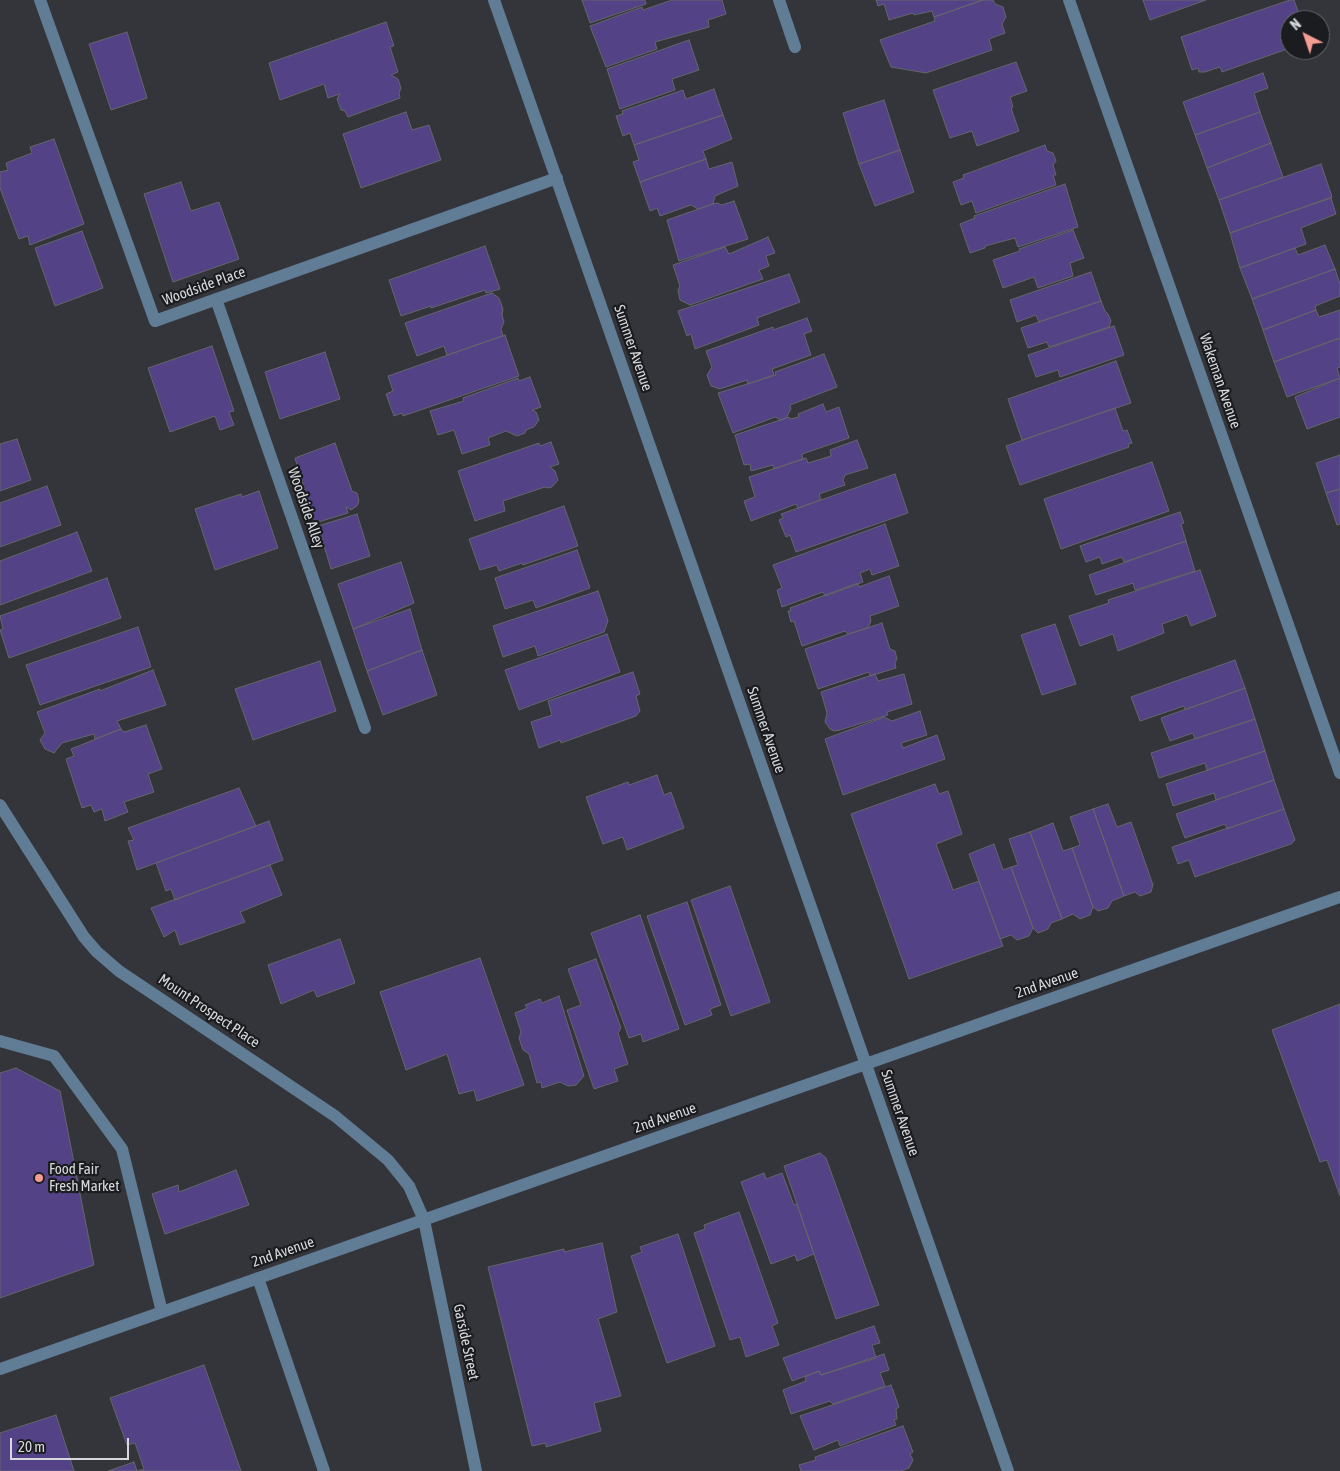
<!DOCTYPE html>
<style>
body{margin:0}
#map{position:relative;width:1340px;height:1471px;overflow:hidden;background:#33353a;font-family:"Asap Condensed",sans-serif}
canvas{display:block}
.north{position:absolute;left:1280px;top:10px;width:50px;height:50px;box-sizing:border-box;background:#1b1c1f;border:1px solid #66676a;border-radius:50%;rotate:319deg;font-size:14px;font-weight:700;line-height:20px;text-align:center;color:#d7d8db}
.north::after{content:'';display:block;margin:auto;width:18px;height:22px;background:#f59c94;clip-path:polygon(50% 0,100% 100%,50% 72%,0 100%)}
.scale{position:absolute;left:10px;top:1438px;width:119px;height:22px;box-sizing:border-box;border:2px solid #d7d8db;border-top:0;padding-left:6px;font-size:15px;line-height:18px;white-space:nowrap;color:#d7d8db;-webkit-text-stroke:4px #1b1c1f;paint-order:stroke}
</style>
<div id="map">
<canvas width="1340" height="1471"></canvas>
<div class="north">N</div>
<div class="scale">20 m</div>
</div>
<script>
const context = document.querySelector('canvas').getContext('2d');
context.lineJoin = 'round';
function paint(path, color) { context.fillStyle = color; context.fill(path, 'evenodd'); }
const shape = rows => new Path2D(rows.map(r => 'M' + r).join(''));
function trace(path, color, width, dash) { context.strokeStyle = color; context.lineWidth = width; context.lineCap = dash ? 'butt' : 'round'; context.setLineDash(dash || []); context.stroke(path); }
function drawText(font, color, halo, rows, align = 'center') {
  context.font = font + ' "Asap Condensed",sans-serif'; context.lineWidth = 4.5; context.setLineDash([]); context.textBaseline = 'middle'; context.strokeStyle = halo; context.fillStyle = color; for (const [text, x, y, turn = 0] of rows) {
    context.save(); context.translate(x, y); context.rotate((+turn || 0) * Math.PI / 180); context.textAlign = isNaN(turn) ? turn : align; if (halo) context.strokeText(text, 0, 0); context.fillText(text, 0, 0); context.restore();
  }
}
const building = shape([
 [582,0,645,0,646,4,590,23,582,0],
 [672,0,722,0,726,14,708,20,709,27,655,42,657,49,606,67,590,26,642,7,643,10,672,0],
 [876,0,983,0,934,17,932,11,914,15,913,13,889,20,884,4,878,6,876,0],
 [983,0,993,0,995,4,1003,7,1006,17,1002,24,1005,33,989,39,992,50,926,73,891,67,880,40,935,21,934,17,983,0],
 [1143,0,1206,0,1150,20,1143,0],
 [1290,0,1294,0,1301,20,1290,20,1290,48,1222,72,1220,67,1205,72,1199,72,1198,68,1192,70,1181,37,1290,0],
 [386,22,394,46,390,47,398,72,391,75,398,79,401,88,399,93,400,98,348,117,345,111,341,110,337,99,340,94,328,98,324,84,280,100,269,63,386,22],
 [127,32,147,98,111,110,89,44,127,32],
 [689,40,699,70,672,79,675,90,620,109,607,69,689,40],
 [1016,62,1027,91,1010,97,1013,107,1011,108,1019,131,977,146,972,131,950,138,933,90,1016,62],
 [1263,73,1268,88,1254,93,1260,112,1195,135,1183,102,1263,73],
 [714,89,723,115,634,145,630,133,623,136,616,116,623,114,622,111,683,90,686,99,714,89],
 [884,100,900,150,859,164,843,113,884,100],
 [406,112,412,130,429,125,441,160,361,188,343,134,406,112],
 [1260,112,1271,143,1207,168,1195,135,1260,112],
 [723,115,732,139,703,151,706,159,640,182,633,162,639,160,634,145,723,115],
 [54,139,84,224,30,245,28,236,19,239,0,188,0,172,8,170,6,163,32,153,30,147,54,139],
 [1271,143,1283,177,1219,200,1207,168,1271,143],
 [1045,145,1047,151,1053,153,1056,161,1053,165,1056,175,1053,175,1056,185,976,213,972,201,961,205,953,182,964,178,963,175,1045,145],
 [900,150,914,192,875,206,859,164,900,150],
 [706,159,709,169,732,162,738,186,715,196,713,204,698,209,691,205,660,216,657,208,650,211,640,182,706,159],
 [1321,164,1332,197,1230,233,1219,200,1321,164],
 [181,182,191,211,219,202,239,259,173,282,144,194,181,182],
 [1065,184,1078,227,1018,247,1015,238,985,246,985,248,970,253,960,224,975,218,974,216,1065,184],
 [1331,198,1336,214,1301,228,1306,244,1240,268,1230,233,1331,198],
 [734,201,748,239,679,261,667,220,713,204,717,203,722,205,734,201],
 [1073,230,1084,258,1070,263,1073,276,1038,288,1034,277,1003,288,993,260,1020,251,1019,249,1073,230],
 [82,231,103,288,55,306,35,248,82,231],
 [768,237,775,253,766,256,769,266,759,270,763,279,690,305,680,300,678,290,680,286,673,265,725,247,729,254,768,237],
 [1325,245,1335,269,1252,299,1240,268,1295,248,1298,255,1325,245],
 [485,246,500,289,486,293,485,290,431,308,431,306,401,316,389,280,485,246],
 [1335,269,1340,284,1340,296,1315,306,1316,310,1263,330,1252,299,1335,269],
 [1091,272,1101,301,1039,322,1036,315,1017,322,1010,300,1091,272],
 [789,274,800,302,757,318,759,325,695,349,691,334,687,336,678,311,789,274],
 [492,293,499,298,503,309,502,315,504,322,501,329,503,336,447,355,444,346,417,356,405,323,492,293],
 [1101,301,1105,311,1108,314,1111,321,1109,327,1049,347,1047,342,1028,348,1021,328,1101,301],
 [1316,310,1319,317,1340,310,1340,338,1274,362,1263,330,1316,310],
 [807,318,812,331,804,334,811,355,772,369,774,375,748,384,747,380,720,389,711,386,707,375,712,367,706,351,773,327,773,330,807,318],
 [1114,326,1124,355,1060,377,1058,370,1036,377,1028,355,1114,326],
 [505,335,519,376,403,416,402,413,394,416,386,394,393,391,388,376,505,335],
 [1340,338,1340,367,1337,368,1340,378,1287,397,1274,362,1340,338],
 [212,346,234,411,229,412,234,425,220,430,215,416,170,432,148,368,212,346],
 [325,352,340,399,280,419,265,372,325,352],
 [824,354,837,387,790,405,791,409,786,418,781,420,775,417,733,433,718,393,776,375,775,372,824,354],
 [1116,361,1131,403,1022,440,1008,399,1116,361],
 [530,377,541,407,532,410,536,412,539,420,534,427,526,430,525,433,517,436,506,431,488,438,490,445,462,454,454,430,438,435,430,411,464,401,463,398,518,378,519,381,530,377],
 [1340,378,1340,417,1307,429,1295,397,1340,378],
 [823,404,826,412,839,407,849,438,802,454,803,459,774,469,773,465,751,471,750,464,744,465,735,435,789,417,790,419,799,417,798,414,823,404],
 [1115,408,1123,431,1127,430,1132,443,1128,444,1129,447,1020,485,1006,446,1115,408],
 [17,439,31,480,0,491,0,444,17,439],
 [857,440,868,468,845,475,843,480,845,485,819,494,821,500,798,508,796,504,751,521,744,501,755,497,749,477,806,458,808,463,831,456,830,450,857,440],
 [551,442,559,464,550,467,555,471,558,480,552,487,547,488,545,487,503,501,505,511,475,521,458,471,539,443,540,446,551,442],
 [335,443,352,491,357,493,359,501,357,506,351,510,346,507,348,513,315,523,295,458,335,443],
 [1340,455,1340,489,1326,493,1316,463,1340,455],
 [1152,462,1169,511,1061,549,1044,499,1152,462],
 [895,474,908,513,796,552,790,535,786,537,779,520,783,518,781,514,895,474],
 [47,486,61,525,0,547,0,503,47,486],
 [1340,489,1340,524,1337,525,1326,493,1340,489],
 [259,491,278,548,215,570,195,509,241,494,242,497,259,491],
 [564,506,578,546,523,565,522,563,499,571,497,565,480,570,469,539,564,506],
 [1180,512,1184,523,1181,524,1186,541,1124,562,1122,557,1102,564,1100,557,1086,562,1080,546,1180,512],
 [357,514,370,556,331,569,318,526,357,514],
 [885,524,899,566,872,575,870,569,860,573,863,582,825,596,823,592,782,607,777,590,782,588,773,565,885,524],
 [77,532,92,571,0,605,0,561,77,532],
 [1186,541,1195,571,1135,590,1133,583,1096,595,1089,575,1186,541],
 [577,550,590,588,536,608,533,600,505,609,495,578,577,550],
 [401,562,414,603,353,629,338,584,401,562],
 [1200,570,1216,616,1191,626,1187,615,1162,624,1164,633,1118,651,1113,634,1080,646,1069,616,1109,603,1108,600,1200,570],
 [889,576,899,606,870,616,871,621,868,628,848,634,845,631,802,646,794,621,791,622,788,611,791,611,790,608,858,583,859,587,889,576],
 [107,578,121,618,9,658,0,630,3,629,0,616,107,578],
 [598,591,608,621,604,632,538,656,535,646,503,657,493,626,598,591],
 [410,609,422,650,367,671,353,629,410,609],
 [882,623,890,649,895,651,897,659,895,663,896,668,870,676,869,672,818,689,805,649,882,623],
 [1055,624,1076,684,1042,695,1021,635,1055,624],
 [138,627,151,667,40,705,26,665,138,627],
 [607,634,620,672,519,710,505,670,607,634],
 [422,650,437,695,383,715,367,671,422,650],
 [1235,660,1245,688,1185,710,1184,706,1140,721,1131,697,1235,660],
 [320,661,336,711,253,740,235,689,320,661],
 [153,670,166,705,117,721,121,729,95,739,94,734,62,743,54,753,45,749,40,740,45,733,37,712,100,689,100,691,153,670],
 [633,672,640,694,636,696,640,711,636,716,561,743,560,740,539,748,531,722,552,715,548,701,633,672],
 [875,674,878,681,904,674,912,704,887,712,888,715,840,730,834,731,830,729,825,722,827,713,821,692,875,674],
 [1245,688,1255,719,1195,739,1193,733,1170,741,1161,718,1245,688],
 [920,711,927,735,901,743,903,748,937,735,945,759,843,795,825,739,884,717,892,721,920,711],
 [1255,719,1265,751,1207,770,1205,763,1159,778,1151,753,1255,719],
 [146,725,162,769,148,774,154,792,124,802,128,812,105,821,102,809,94,812,91,805,82,808,66,759,74,756,71,749,121,729,124,732,146,725],
 [1265,751,1274,780,1216,800,1214,793,1173,806,1166,784,1265,751],
 [657,775,664,795,671,792,684,828,627,850,623,837,603,844,586,797,628,782,629,785,657,775],
 [1274,780,1284,809,1227,829,1225,824,1185,838,1176,814,1274,780],
 [935,784,939,794,948,791,962,834,936,844,953,890,979,881,1003,946,909,979,851,814,935,784],
 [239,788,256,826,137,870,128,841,134,840,128,828,239,788],
 [1108,804,1117,827,1131,822,1153,885,1151,892,1140,896,1135,892,1124,896,1093,809,1108,804],
 [1093,809,1124,896,1112,901,1108,908,1098,911,1093,907,1072,848,1080,845,1070,817,1093,809],
 [1284,809,1295,840,1291,844,1195,877,1189,860,1178,864,1172,847,1284,809],
 [269,821,283,860,175,900,171,889,166,891,156,863,269,821],
 [1053,823,1063,851,1072,848,1093,907,1090,915,1080,919,1073,914,1062,919,1030,832,1053,823],
 [1030,832,1062,919,1051,923,1048,929,1038,933,1033,928,1011,867,1018,865,1009,839,1030,832],
 [994,844,1003,870,1011,867,1033,928,1029,936,1017,940,1011,935,1000,939,969,854,994,844],
 [270,865,282,895,240,912,245,922,180,945,175,930,164,937,151,908,270,865],
 [730,886,770,1002,731,1016,691,900,730,886],
 [687,902,721,1005,710,1009,712,1015,685,1025,647,916,687,902],
 [640,915,679,1029,643,1042,641,1034,629,1038,591,933,640,915],
 [340,939,355,983,317,997,314,990,281,1004,268,965,340,939],
 [480,958,524,1085,477,1101,474,1090,459,1094,447,1054,406,1070,380,992,480,958],
 [596,959,621,1028,618,1033,628,1064,614,1069,618,1081,594,1089,567,1010,581,1005,568,969,596,959],
 [559,996,584,1076,576,1085,568,1086,560,1082,542,1088,541,1082,537,1083,529,1054,523,1050,519,1038,521,1032,515,1013,527,1008,525,1005,540,999,542,1003,559,996],
 [1340,1004,1340,1196,1327,1160,1320,1162,1272,1030,1340,1004],
 [16,1068,60,1091,94,1265,0,1298,0,1073,16,1068],
 [820,1153,826,1158,879,1305,836,1319,784,1166,820,1153],
 [236,1170,249,1205,165,1234,152,1194,178,1185,179,1192,236,1170],
 [764,1173,766,1179,782,1173,794,1205,797,1204,814,1254,797,1261,795,1255,771,1264,741,1182,764,1173],
 [739,1212,778,1323,772,1326,779,1345,746,1357,740,1337,730,1340,694,1233,705,1229,704,1225,739,1212],
 [678,1234,715,1346,667,1363,631,1256,642,1252,640,1247,678,1234],
 [602,1243,617,1312,598,1319,621,1396,594,1403,601,1431,546,1447,546,1443,532,1446,488,1267,564,1249,564,1252,602,1243],
 [874,1326,880,1343,872,1345,876,1358,821,1375,819,1371,792,1381,783,1358,874,1326],
 [884,1354,889,1370,880,1373,885,1386,833,1404,830,1401,791,1414,783,1390,806,1381,805,1377,819,1371,821,1375,884,1354],
 [204,1365,241,1471,137,1471,144,1469,135,1443,127,1445,110,1398,204,1365],
 [891,1385,899,1407,896,1409,897,1419,894,1420,896,1425,840,1446,838,1440,814,1450,800,1416,891,1385],
 [56,1415,74,1471,0,1471,0,1433,56,1415],
 [903,1426,913,1452,910,1454,913,1460,909,1468,901,1471,801,1471,799,1465,816,1460,815,1457,903,1426],
 [134,1462,137,1471,108,1471,134,1462]
]);
const minor = shape([
 [40,0,155,321,557,178],
 [494,0,1008,1471],
 [779,0,795,47],
 [1069,0,1340,773],
 [216,299,365,728],
 [0,805,84,937,97,952,119,971,335,1116,388,1160,409,1186,424,1220,476,1471],
 [0,1041,54,1056,122,1149,162,1312],
 [258,1278,324,1471],
 [0,1369,1340,897]
]);
const markers = [
 [39,1178,5,"#f59c94"]
];
const streetNames = [
 ["Woodside Place",204,286,-20],
 ["Summer Avenue",633,348,71],
 ["Wakeman Avenue",1220,381,71],
 ["Woodside Alley",306,508,71],
 ["Summer Avenue",766,730,71],
 ["2nd Avenue",1047,983,-19],
 ["Mount Prospect Place",209,1011,34],
 ["Summer Avenue",900,1113,71],
 ["2nd Avenue",665,1118,-19],
 ["2nd Avenue",283,1252,-19],
 ["Garside Street",466,1342,78]
];
const poiNames = [
 ["Food Fair",49,1169],
 ["Fresh Market",49,1186]
];
paint(building, '#534386');
trace(building, '#65656b', 1);
trace(minor, '#617c95', 12);
for (const [x, y, r, color] of markers) { const dot = new Path2D(); dot.arc(x, y, r, 0, 2 * Math.PI); context.fillStyle = color; context.fill(dot); trace(dot, '#1b1c1f', 2); }
drawText('15px', '#d7d8db', '#1b1c1f', streetNames);
drawText('15px', '#d7d8db', '#1b1c1f', poiNames, 'left');
</script>
